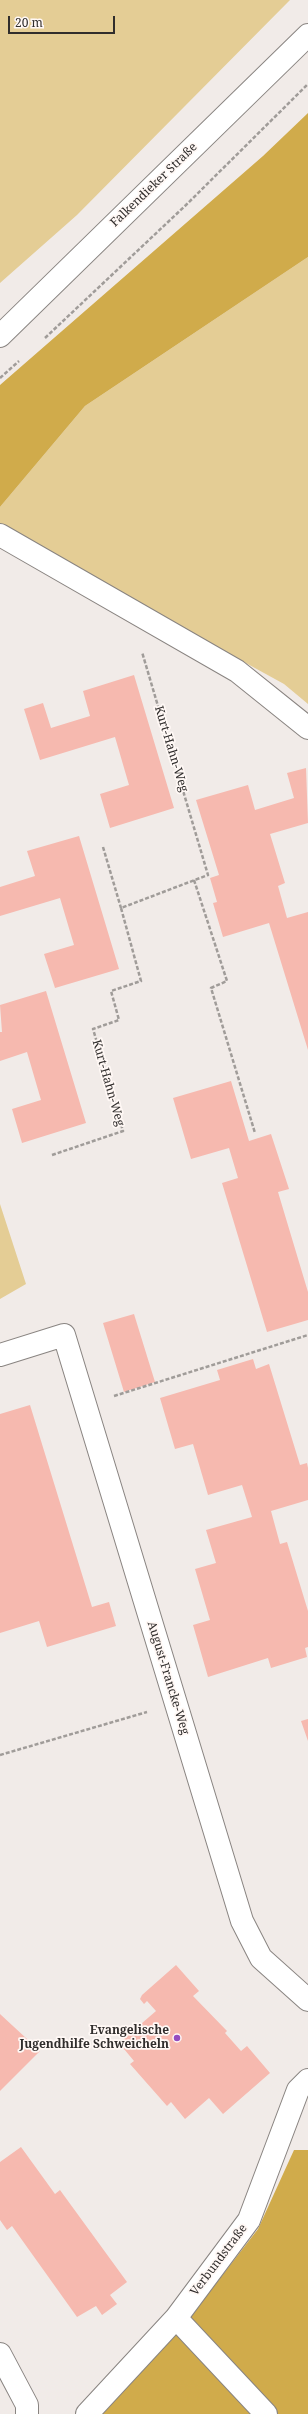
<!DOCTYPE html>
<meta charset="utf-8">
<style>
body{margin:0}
#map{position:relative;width:308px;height:2414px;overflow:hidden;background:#f1ebe8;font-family:"Noto Serif",serif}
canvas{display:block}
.scale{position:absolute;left:8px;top:16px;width:107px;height:18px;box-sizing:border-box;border:2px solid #302d2c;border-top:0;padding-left:5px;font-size:12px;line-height:14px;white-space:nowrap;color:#302d2c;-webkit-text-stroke:3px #fff8f5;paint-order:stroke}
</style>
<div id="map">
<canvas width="308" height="2414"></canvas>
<div class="scale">20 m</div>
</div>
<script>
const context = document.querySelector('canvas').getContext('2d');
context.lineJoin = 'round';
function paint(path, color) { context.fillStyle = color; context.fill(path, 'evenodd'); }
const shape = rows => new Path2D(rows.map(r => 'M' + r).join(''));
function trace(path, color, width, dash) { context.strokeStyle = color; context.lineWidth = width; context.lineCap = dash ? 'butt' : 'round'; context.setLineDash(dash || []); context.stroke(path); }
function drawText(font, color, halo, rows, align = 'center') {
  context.font = font + ' "Noto Serif",serif'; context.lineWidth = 3.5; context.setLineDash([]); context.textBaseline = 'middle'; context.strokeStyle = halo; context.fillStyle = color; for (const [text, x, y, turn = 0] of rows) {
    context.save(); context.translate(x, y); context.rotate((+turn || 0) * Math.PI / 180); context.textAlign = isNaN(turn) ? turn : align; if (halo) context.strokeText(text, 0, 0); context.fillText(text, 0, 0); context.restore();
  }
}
const green = shape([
 [0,0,290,0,77,215,0,283],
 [308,257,308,704,284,684,0,528,0,507,85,406],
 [0,1204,26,1284,0,1299]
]);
const forest = shape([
 [308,113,308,257,85,406,0,507,0,385,263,156],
 [294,2150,308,2150,308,2414,100,2414,197,2308,258,2229]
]);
const building = shape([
 [134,675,174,808,110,828,100,794,129,785,115,737,40,760,24,709,43,703,51,728,90,716,83,691],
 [306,768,308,823,270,834,285,883,278,886,287,918,308,912,308,1050,269,923,223,937,213,903,217,902,210,878,219,875,196,800,248,785,255,810,294,798,287,773],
 [79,836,119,969,55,988,44,954,74,945,60,898,0,916,0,887,35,876,27,851],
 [46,991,86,1123,22,1143,12,1109,41,1100,27,1052,0,1061,0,1032,2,1032,0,1005],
 [231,1081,249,1141,271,1134,289,1189,278,1192,308,1292,308,1320,267,1332,222,1183,238,1178,229,1148,191,1159,173,1098],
 [134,1314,155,1382,124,1392,103,1323],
 [253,1359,256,1369,269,1364,300,1465,307,1463,308,1468,308,1500,271,1511,280,1544,287,1542,308,1611,308,1647,305,1648,307,1657,271,1668,268,1658,208,1677,193,1625,210,1620,195,1569,216,1563,206,1530,252,1517,242,1485,208,1495,193,1444,175,1449,160,1398,220,1380,217,1370],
 [30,1405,92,1607,109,1602,116,1626,47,1647,39,1621,0,1633,0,1414],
 [308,1719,308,1741,301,1721],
 [176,1965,199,1991,193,1996,227,2031,225,2033,241,2051,247,2046,270,2073,223,2114,209,2098,185,2119,171,2102,167,2106,130,2064,134,2061,119,2043,156,2011,147,2001,144,2004,140,1999,142,1995],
 [0,2014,40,2051,0,2091],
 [21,2147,55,2194,60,2190,127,2282,110,2295,117,2304,102,2315,96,2306,77,2317,12,2226,7,2230,0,2220,0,2162]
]);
const path = shape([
 [45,338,186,205,308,84],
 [0,378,19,361],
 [103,847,121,908],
 [194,880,227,981,211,988,255,1133],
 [52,1155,123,1131,93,1029,119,1020,111,991,141,981,121,908,208,875,142,652],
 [114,1396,308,1335],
 [0,1755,147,1712]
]);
const minor = shape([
 [0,535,237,671,308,728],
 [0,1355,64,1335,242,1921,261,1958,308,2000],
 [176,2318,266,2414],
 [0,2354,27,2405,27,2414],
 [87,2414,176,2318,249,2220,298,2090,308,2080]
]);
const tertiary = shape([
 [0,336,308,35]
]);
const markers = [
 [177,2038,4,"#954dc0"]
];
const streetNames = [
 ["Falkendieker Straße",154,185,-44],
 ["Kurt-Hahn-Weg",171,749,73],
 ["Kurt-Hahn-Weg",108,1083,74],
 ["August-Francke-Weg",168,1678,73],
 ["Verbundstraße",219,2260,-53]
];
const poiNames = [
 ["Evangelische",169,2031],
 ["Jugendhilfe Schweicheln",169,2045]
];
paint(green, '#e4cd95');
paint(forest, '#d0ab4b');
paint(building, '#f6b9af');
trace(minor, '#898481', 24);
trace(tertiary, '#898481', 24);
trace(path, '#a09c99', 2.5, [4, 2]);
trace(minor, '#fff', 22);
trace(tertiary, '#fff', 22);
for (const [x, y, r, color] of markers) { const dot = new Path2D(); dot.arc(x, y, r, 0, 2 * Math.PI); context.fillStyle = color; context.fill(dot); trace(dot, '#fff8f5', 1.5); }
drawText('12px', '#302d2c', '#fff8f5', streetNames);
drawText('bold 12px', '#302d2c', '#fff8f5', poiNames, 'right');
</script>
